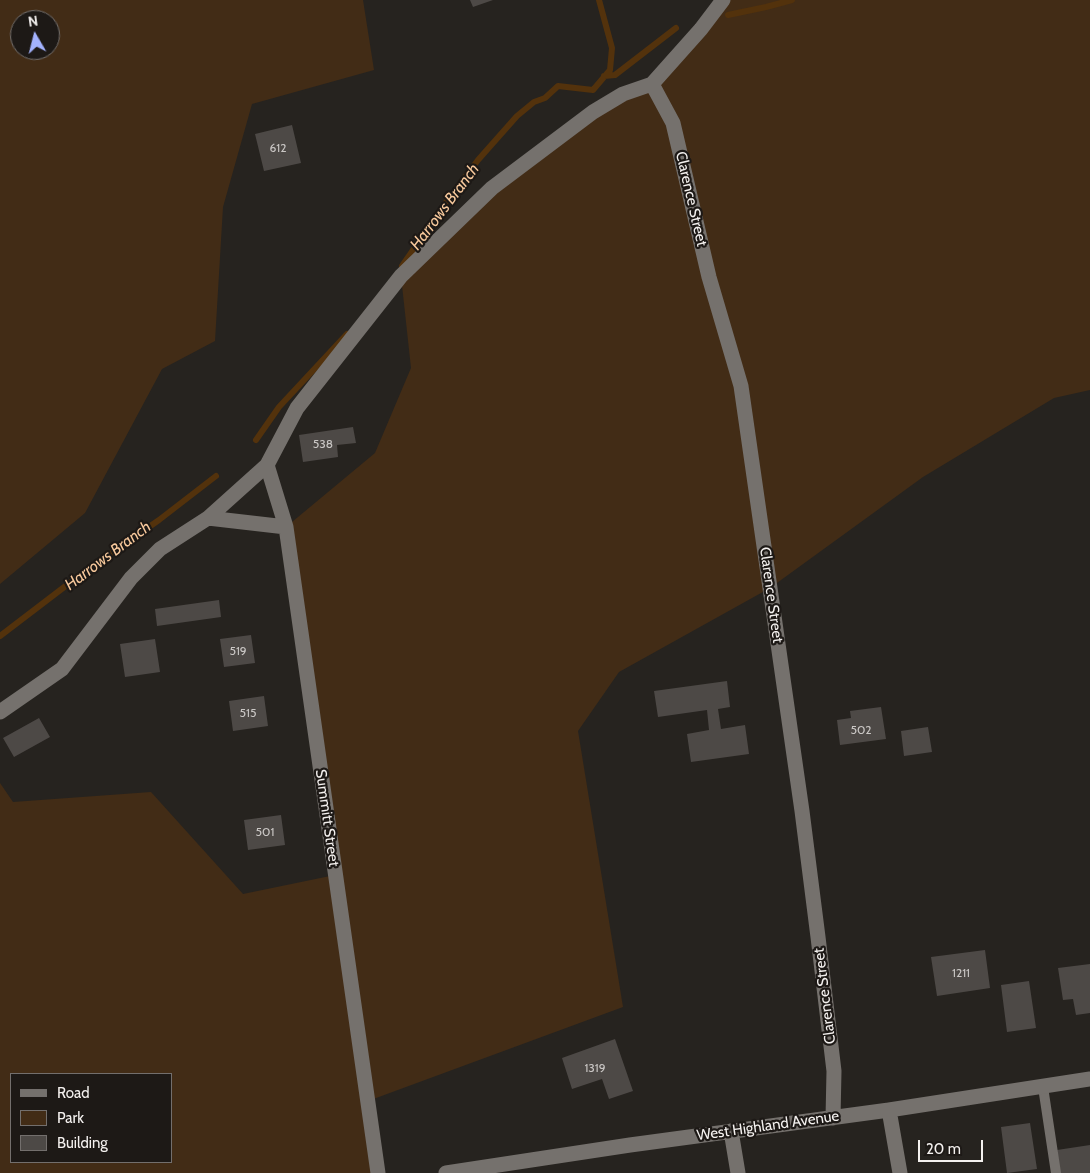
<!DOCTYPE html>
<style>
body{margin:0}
#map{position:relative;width:1090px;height:1173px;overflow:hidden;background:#26231f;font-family:Cabin,sans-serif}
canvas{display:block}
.legend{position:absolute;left:10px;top:1073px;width:162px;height:90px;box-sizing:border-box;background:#1d1916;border:1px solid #736f6d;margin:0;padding:6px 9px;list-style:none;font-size:15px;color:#f4f1ef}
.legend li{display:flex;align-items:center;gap:10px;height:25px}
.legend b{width:25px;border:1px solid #736f6d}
.north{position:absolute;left:10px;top:10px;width:50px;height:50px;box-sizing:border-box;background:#1d1916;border:1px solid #736f6d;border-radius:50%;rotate:352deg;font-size:14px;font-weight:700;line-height:20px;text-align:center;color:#f4f1ef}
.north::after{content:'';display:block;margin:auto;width:18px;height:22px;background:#a3b2fd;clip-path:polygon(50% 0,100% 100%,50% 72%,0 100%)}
.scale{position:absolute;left:918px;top:1140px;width:65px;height:22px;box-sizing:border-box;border:2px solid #f4f1ef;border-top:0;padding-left:6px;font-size:15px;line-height:18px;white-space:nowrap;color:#f4f1ef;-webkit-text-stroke:4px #1d1916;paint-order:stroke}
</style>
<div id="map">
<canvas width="1090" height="1173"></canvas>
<ul class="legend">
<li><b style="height:6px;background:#75716d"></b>Road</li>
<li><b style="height:14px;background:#422c16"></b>Park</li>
<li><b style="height:14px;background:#4d4946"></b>Building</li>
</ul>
<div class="north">N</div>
<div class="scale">20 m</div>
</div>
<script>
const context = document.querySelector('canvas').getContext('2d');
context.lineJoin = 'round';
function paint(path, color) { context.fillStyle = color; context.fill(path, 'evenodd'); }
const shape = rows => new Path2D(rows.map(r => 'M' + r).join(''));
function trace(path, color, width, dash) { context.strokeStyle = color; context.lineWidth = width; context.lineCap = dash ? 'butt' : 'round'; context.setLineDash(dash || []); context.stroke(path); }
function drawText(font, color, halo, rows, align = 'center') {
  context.font = font + ' Cabin,sans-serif'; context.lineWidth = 4.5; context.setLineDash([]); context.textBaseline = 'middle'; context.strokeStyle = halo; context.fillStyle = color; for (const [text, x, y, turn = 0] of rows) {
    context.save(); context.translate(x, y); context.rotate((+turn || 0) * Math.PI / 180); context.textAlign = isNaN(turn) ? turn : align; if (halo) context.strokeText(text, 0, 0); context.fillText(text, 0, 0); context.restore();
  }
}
const green = shape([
 [0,0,363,0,374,70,252,104,223,207,215,341,162,369,85,513,0,584],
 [20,20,50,20,50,50,20,50],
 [723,0,1090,0,1090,390,1054,398,923,477,770,588,619,672,578,731,623,1007,368,1101,378,1173,0,1173,0,783,13,802,151,792,243,894,335,875,286,527,375,453,411,368,401,276,492,188,593,112,652,84],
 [11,1074,171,1074,171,1162,11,1162]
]);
const stream = shape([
 [728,15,766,7,792,0],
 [604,76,615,75,676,28],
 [402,266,447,201,478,160,517,116,534,102,545,98,558,86,593,90,610,70,612,48,599,0],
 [256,440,279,407,347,334],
 [0,636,80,575,159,520,216,476]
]);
const building = shape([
 [470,0,493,0,473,7],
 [292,125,301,163,264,171,255,134],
 [353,427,356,443,337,445,338,457,303,462,299,435],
 [219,600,221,617,157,626,155,609],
 [251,635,255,663,224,667,220,639],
 [155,639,160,672,125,677,120,644],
 [727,681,730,707,718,709,721,729,745,725,749,754,691,762,687,734,709,730,707,710,658,717,654,691],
 [264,696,268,726,233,731,229,701],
 [881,707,886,739,840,745,837,720,851,718,850,711],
 [39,718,50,737,14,757,3,738],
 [928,727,932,752,904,756,901,731],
 [281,815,285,845,248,850,244,820],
 [985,950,990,988,937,996,931,957],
 [1090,964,1090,1013,1076,1015,1073,999,1063,1000,1058,968],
 [1029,981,1036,1028,1007,1032,1001,985],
 [615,1039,633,1091,609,1099,602,1079,572,1089,562,1058],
 [1030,1123,1037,1169,1007,1173,1001,1127],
 [1090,1145,1090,1173,1060,1173,1057,1150]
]);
const lane = shape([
 [1043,1087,1056,1173]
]);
const street = shape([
 [652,84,673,123,709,277,741,386,802,811,818,937,834,1071,833,1118],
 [267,465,286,527,378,1173],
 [208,518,286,527],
 [0,712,62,669,131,578,160,549,208,518,267,465,297,408,401,276,492,188,593,112,623,94,652,84,701,29,723,0],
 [889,1110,900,1173],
 [731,1131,738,1173],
 [446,1173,630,1145,889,1110,1090,1079]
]);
const numberNames = [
 ["612",278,148],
 ["538",323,444],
 ["519",238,651],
 ["515",248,713],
 ["502",861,730],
 ["501",265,832],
 ["1211",961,973],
 ["1319",595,1068]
];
const streetNames = [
 ["Clarence Street",691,199,77],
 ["Clarence Street",771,595,82],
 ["Summitt Street",327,818,82],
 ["Clarence Street",825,996,-97],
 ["West Highland Avenue",768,1126,-8]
];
const waterNames = [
 ["Harrows Branch",445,207,-53],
 ["Harrows Branch",108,556,-37]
];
paint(green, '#422c16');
trace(stream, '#53320c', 6);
paint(building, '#4d4946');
trace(lane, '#75716d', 10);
trace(street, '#75716d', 15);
drawText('12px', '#cac7c5', null, numberNames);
drawText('15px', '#f4f1ef', '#1d1916', streetNames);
drawText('italic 16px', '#f8c99c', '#1d1916', waterNames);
</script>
